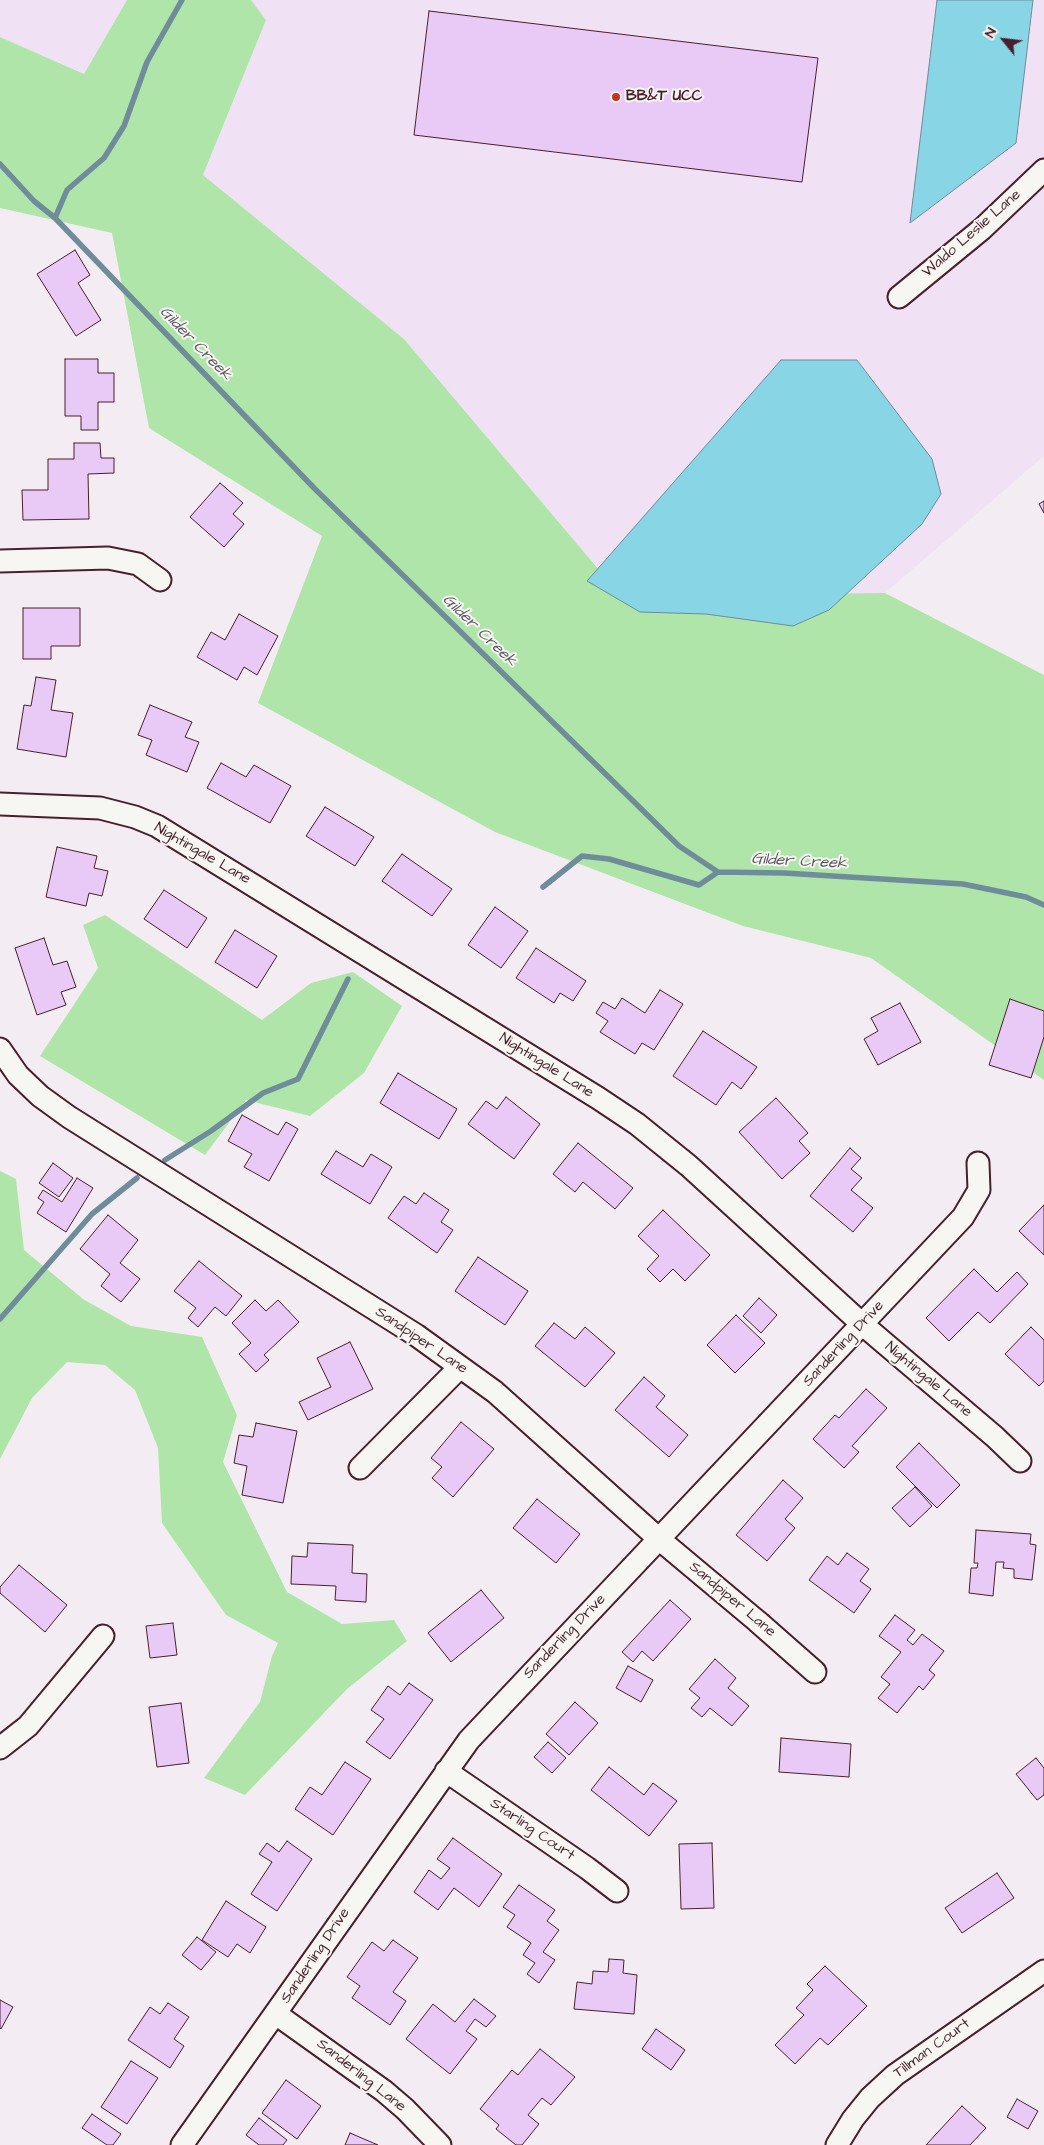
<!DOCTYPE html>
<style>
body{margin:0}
#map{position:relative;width:1044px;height:2145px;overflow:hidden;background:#f3edf3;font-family:"Architects Daughter",sans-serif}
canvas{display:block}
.north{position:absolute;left:979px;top:15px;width:50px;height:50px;-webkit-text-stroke:4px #f6f6f2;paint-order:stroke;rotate:299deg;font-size:14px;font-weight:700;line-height:20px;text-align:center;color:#4a1f2b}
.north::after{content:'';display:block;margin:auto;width:18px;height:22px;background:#4a1f2b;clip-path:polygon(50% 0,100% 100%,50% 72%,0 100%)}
</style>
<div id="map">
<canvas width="1044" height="2145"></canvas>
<div class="north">N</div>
</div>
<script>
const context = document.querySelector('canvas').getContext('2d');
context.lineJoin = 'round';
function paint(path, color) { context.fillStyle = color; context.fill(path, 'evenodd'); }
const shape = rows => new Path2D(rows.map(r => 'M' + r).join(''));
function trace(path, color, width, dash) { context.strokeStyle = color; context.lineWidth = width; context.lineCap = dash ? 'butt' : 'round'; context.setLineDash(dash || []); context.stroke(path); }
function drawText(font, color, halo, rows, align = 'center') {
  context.font = font + ' "Architects Daughter",sans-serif'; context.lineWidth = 4; context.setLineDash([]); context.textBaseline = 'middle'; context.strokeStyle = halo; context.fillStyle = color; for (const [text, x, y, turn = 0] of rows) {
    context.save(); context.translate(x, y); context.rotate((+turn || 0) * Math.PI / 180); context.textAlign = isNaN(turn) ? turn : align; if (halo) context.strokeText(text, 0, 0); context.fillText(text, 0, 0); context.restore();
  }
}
const built = shape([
 [0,0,127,0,84,74,0,37],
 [251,0,1044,0,1044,456,885,593,621,596,404,339,203,175,266,20]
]);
const green = shape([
 [127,0,251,0,266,20,203,175,404,339,621,596,885,593,1044,675,1044,1080,871,958,743,926,495,832,258,703,322,536,149,428,112,233,0,208,0,37,84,74],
 [105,915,262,1020,311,983,353,972,402,1006,364,1073,310,1116,246,1100,205,1155,40,1056,98,968,83,925],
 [0,1171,16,1179,24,1250,83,1299,131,1326,202,1337,237,1415,223,1462,287,1592,342,1624,394,1620,407,1641,347,1689,245,1795,204,1778,260,1702,272,1656,278,1643,226,1615,162,1523,158,1448,135,1390,105,1365,67,1362,32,1398,0,1459]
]);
const water = shape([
 [937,0,1033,0,1016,143,910,223,937,0],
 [781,360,857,360,932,459,941,494,922,524,829,610,793,626,706,614,640,612,587,581,781,360]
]);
const stream = shape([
 [0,164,34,201,55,218,314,488,679,846,718,872,784,873,963,884,1026,897,1044,905],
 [55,218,67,190,104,158,124,126,147,62,182,0],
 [543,887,582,856,609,859,699,885,718,872],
 [165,1160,211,1131,263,1093,298,1079,348,979],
 [0,1319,92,1214,137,1178]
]);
const building = shape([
 [429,11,818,58,802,182,414,135,429,11],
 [75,250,90,275,78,283,101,320,76,336,37,274,75,250],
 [65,359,98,359,98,373,114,373,114,402,98,402,98,430,81,430,81,416,65,416,65,359],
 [74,443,100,443,101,458,114,458,114,473,88,474,89,519,23,520,22,490,48,490,48,459,74,459,74,443],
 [220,483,243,503,233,514,244,524,224,547,190,517,220,483],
 [1044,501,1044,513,1039,504,1044,501],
 [23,608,80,608,80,646,51,646,51,659,23,659,23,608],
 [239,614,278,636,257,675,244,667,237,680,197,657,211,632,225,640,239,614],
 [36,677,56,680,51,710,73,713,66,757,17,749,24,705,31,706,36,677],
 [150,705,192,722,185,737,199,742,187,772,146,755,152,740,138,735,150,705],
 [221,763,246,777,254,765,291,786,270,823,207,788,221,763],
 [325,807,374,837,355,866,306,836,325,807],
 [57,847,97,856,94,868,108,871,102,896,89,893,86,906,46,897,57,847],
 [402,854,452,889,432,916,382,881,402,854],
 [164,890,207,918,187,948,144,919,164,890],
 [495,907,528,931,501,968,468,945,495,907],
 [235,930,277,956,257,988,215,962,235,930],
 [44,938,53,965,67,961,76,987,61,992,66,1005,37,1015,15,948,44,938],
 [536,948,586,981,573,1001,560,993,554,1003,516,978,536,948],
 [660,990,683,1004,654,1050,642,1043,635,1054,600,1032,608,1021,596,1013,603,1002,615,1009,622,998,645,1013,660,990],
 [1010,999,1044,1011,1044,1037,1031,1078,989,1065,1010,999],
 [900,1003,921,1042,878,1065,864,1039,878,1031,871,1018,900,1003],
 [703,1031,757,1067,741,1089,732,1082,716,1105,673,1076,703,1031],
 [398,1073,457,1109,439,1139,380,1103,398,1073],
 [506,1097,540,1124,514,1159,468,1124,486,1101,497,1109,506,1097],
 [776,1098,808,1133,799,1141,810,1153,782,1179,739,1132,776,1098],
 [242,1115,278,1135,286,1122,298,1129,269,1181,244,1167,252,1154,228,1141,242,1115],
 [578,1143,633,1188,615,1209,583,1182,575,1192,553,1174,578,1143],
 [850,1148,861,1158,851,1169,862,1178,851,1190,873,1208,853,1232,810,1196,850,1148],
 [336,1151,363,1167,371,1154,392,1167,370,1204,321,1174,336,1151],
 [53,1163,73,1178,59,1197,39,1183,53,1163],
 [77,1178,93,1188,66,1232,37,1213,44,1202,38,1198,43,1190,62,1202,77,1178],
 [424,1193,449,1210,441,1222,453,1230,437,1253,388,1218,404,1196,416,1204,424,1193],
 [1044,1205,1044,1255,1019,1231,1044,1205],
 [663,1210,710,1255,685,1281,673,1269,660,1282,647,1269,659,1256,638,1236,663,1210],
 [108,1215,138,1240,120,1263,140,1279,121,1302,101,1286,110,1274,80,1249,108,1215],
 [478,1257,528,1291,505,1325,455,1291,478,1257],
 [199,1261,242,1296,226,1316,215,1307,198,1327,188,1318,196,1308,174,1291,199,1261],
 [974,1269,997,1292,1017,1272,1028,1284,990,1323,978,1312,949,1341,926,1318,974,1269],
 [759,1298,777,1315,761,1333,743,1316,759,1298],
 [255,1300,266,1311,278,1300,299,1322,264,1355,269,1360,256,1372,239,1354,251,1343,232,1323,255,1300],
 [736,1315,765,1343,735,1373,707,1345,736,1315],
 [554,1323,575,1339,585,1327,615,1353,585,1387,535,1346,554,1323],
 [1031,1327,1044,1340,1044,1381,1039,1386,1005,1354,1031,1327],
 [350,1342,373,1389,308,1420,299,1402,331,1387,317,1358,350,1342],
 [644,1377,665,1396,656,1407,688,1435,669,1457,615,1410,644,1377],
 [866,1389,887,1408,852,1446,859,1452,844,1468,813,1439,835,1415,839,1418,866,1389],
 [461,1422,494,1449,453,1497,432,1478,442,1467,431,1458,461,1422],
 [256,1423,297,1431,283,1503,242,1495,247,1466,234,1463,239,1435,253,1437,256,1423],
 [919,1443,960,1485,937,1508,896,1467,919,1443],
 [783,1480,803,1498,785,1519,795,1528,767,1561,736,1535,783,1480],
 [915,1487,932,1506,910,1527,892,1508,915,1487],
 [537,1499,580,1534,556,1563,513,1528,537,1499],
 [976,1530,1031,1534,1030,1544,1036,1545,1032,1580,1014,1578,1014,1569,1003,1568,1004,1562,996,1562,993,1596,969,1593,971,1568,977,1568,978,1563,974,1563,976,1530],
 [308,1543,353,1545,352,1573,367,1574,366,1602,335,1600,336,1586,291,1584,292,1556,307,1557,308,1543],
 [847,1553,869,1569,860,1581,871,1589,854,1613,809,1580,827,1556,838,1565,847,1553],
 [19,1565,67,1605,45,1632,0,1593,0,1587,19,1565],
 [481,1590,504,1618,451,1662,428,1633,481,1590],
 [670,1600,691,1619,653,1661,642,1651,633,1662,622,1652,670,1600],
 [895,1615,915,1630,907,1640,913,1645,922,1634,944,1651,929,1670,935,1675,923,1690,919,1686,897,1713,878,1698,890,1684,881,1677,901,1652,879,1636,895,1615],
 [173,1623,177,1655,150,1658,146,1626,173,1623],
 [715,1659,736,1678,728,1688,749,1706,732,1726,710,1708,702,1717,691,1708,700,1698,689,1689,715,1659],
 [628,1666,653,1680,641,1702,616,1688,628,1666],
 [409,1683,433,1700,390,1759,366,1742,384,1719,371,1710,388,1686,400,1695,409,1683],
 [575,1702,598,1723,569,1755,546,1734,575,1702],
 [181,1703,189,1763,157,1767,149,1707,181,1703],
 [781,1738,851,1744,849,1777,779,1772,781,1738],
 [548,1742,566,1758,552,1773,534,1757,548,1742],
 [1036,1758,1044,1768,1044,1795,1037,1800,1016,1774,1036,1758],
 [345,1762,371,1779,333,1835,295,1809,310,1787,322,1795,345,1762],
 [609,1767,644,1795,653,1783,677,1801,649,1836,591,1790,609,1767],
 [453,1838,502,1874,479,1907,454,1888,438,1910,414,1892,429,1870,441,1879,450,1868,437,1859,453,1838],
 [287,1841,312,1859,277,1911,251,1894,272,1862,259,1854,267,1843,279,1852,287,1841],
 [712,1843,714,1908,681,1909,679,1844,712,1843],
 [997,1873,1014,1898,962,1933,945,1908,997,1873],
 [519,1885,555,1910,547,1921,559,1930,543,1952,555,1960,539,1983,527,1974,535,1963,523,1955,531,1943,507,1927,515,1915,503,1907,519,1885],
 [226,1901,266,1927,250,1953,237,1944,228,1957,202,1940,226,1901],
 [197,1937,216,1952,201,1970,182,1955,197,1937],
 [393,1940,418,1958,393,1992,406,2001,390,2025,352,1998,360,1986,347,1977,372,1942,384,1951,393,1940],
 [609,1959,624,1960,623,1973,637,1975,634,2014,574,2009,577,1982,592,1984,593,1971,608,1972,609,1959],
 [825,1966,867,2006,828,2045,820,2038,795,2064,775,2045,804,2015,796,2008,813,1990,807,1984,825,1966],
 [474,1999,496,2016,486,2027,475,2019,466,2031,477,2039,450,2074,406,2039,433,2004,455,2022,474,1999],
 [0,2000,13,2007,1,2029,0,2028,0,2000],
 [168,2003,189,2017,174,2039,184,2046,170,2068,128,2040,150,2007,160,2014,168,2003],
 [656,2029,685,2050,671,2070,642,2049,656,2029],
 [540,2049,575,2077,551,2105,542,2098,528,2115,539,2124,522,2145,516,2145,496,2129,499,2125,480,2109,512,2070,518,2075,540,2049],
 [131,2061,158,2078,127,2124,101,2107,131,2061],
 [286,2080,321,2106,297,2139,262,2113,286,2080],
 [1017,2099,1038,2111,1028,2129,1007,2117,1017,2099],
 [962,2106,986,2128,970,2145,926,2145,962,2106],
 [92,2114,121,2134,113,2145,107,2145,82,2128,92,2114],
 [259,2118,287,2140,283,2145,259,2145,246,2135,259,2118],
 [350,2133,378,2145,345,2145,350,2133]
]);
const minor = shape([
 [899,297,982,229,1044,170],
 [0,561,108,558,138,564,160,580],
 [0,804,100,808,135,817,157,826,598,1098,637,1124,689,1166,862,1324,995,1437,1020,1461],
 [0,1049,18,1075,40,1096,69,1117,416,1335,495,1392,659,1539,757,1621,815,1672],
 [360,1468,460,1367],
 [0,1748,28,1726,103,1636],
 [446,1771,587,1868,617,1891],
 [276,2014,384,2091,405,2109,440,2145],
 [182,2145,469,1740,963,1217,979,1190,978,1163],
 [837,2145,853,2119,870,2098,895,2075,1044,1971]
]);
const markers = [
 [616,97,5,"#c8321e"]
];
const poiNames = [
 ["BB&T UCC",626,97]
];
const streetNames = [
 ["Waldo Leslie Lane",972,234,-41],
 ["Nightingale Lane",202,854,30],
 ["Nightingale Lane",546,1066,32],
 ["Sandpiper Lane",421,1341,34],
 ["Sanderling Drive",844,1344,-47],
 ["Nightingale Lane",928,1380,40],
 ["Sandpiper Lane",732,1600,40],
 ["Sanderling Drive",565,1637,-46],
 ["Starling Court",532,1830,34],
 ["Sanderling Drive",316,1956,-56],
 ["Tillman Court",932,2049,-36],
 ["Sanderling Lane",361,2076,38]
];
const waterNames = [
 ["Gilder Creek",195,344,46],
 ["Gilder Creek",479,631,44],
 ["Gilder Creek",799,862,3]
];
paint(built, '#f0e2f4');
paint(green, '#afe5a8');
paint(water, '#87d5e5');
trace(water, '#6f8c9b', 1);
trace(stream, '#6f8c9b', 5.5);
paint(building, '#e9c9f6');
trace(building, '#4a1f2b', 1);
trace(minor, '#4a1f2b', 25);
trace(minor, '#f6f6f2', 21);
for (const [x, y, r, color] of markers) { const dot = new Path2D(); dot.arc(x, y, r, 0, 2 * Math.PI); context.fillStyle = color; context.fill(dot); trace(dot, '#f6f6f2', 2); }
drawText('bold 15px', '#4a1f2b', '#f6f6f2', poiNames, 'left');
drawText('15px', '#4a1f2b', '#f6f6f2', streetNames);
drawText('italic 16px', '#5c5663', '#f6f6f2', waterNames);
</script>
